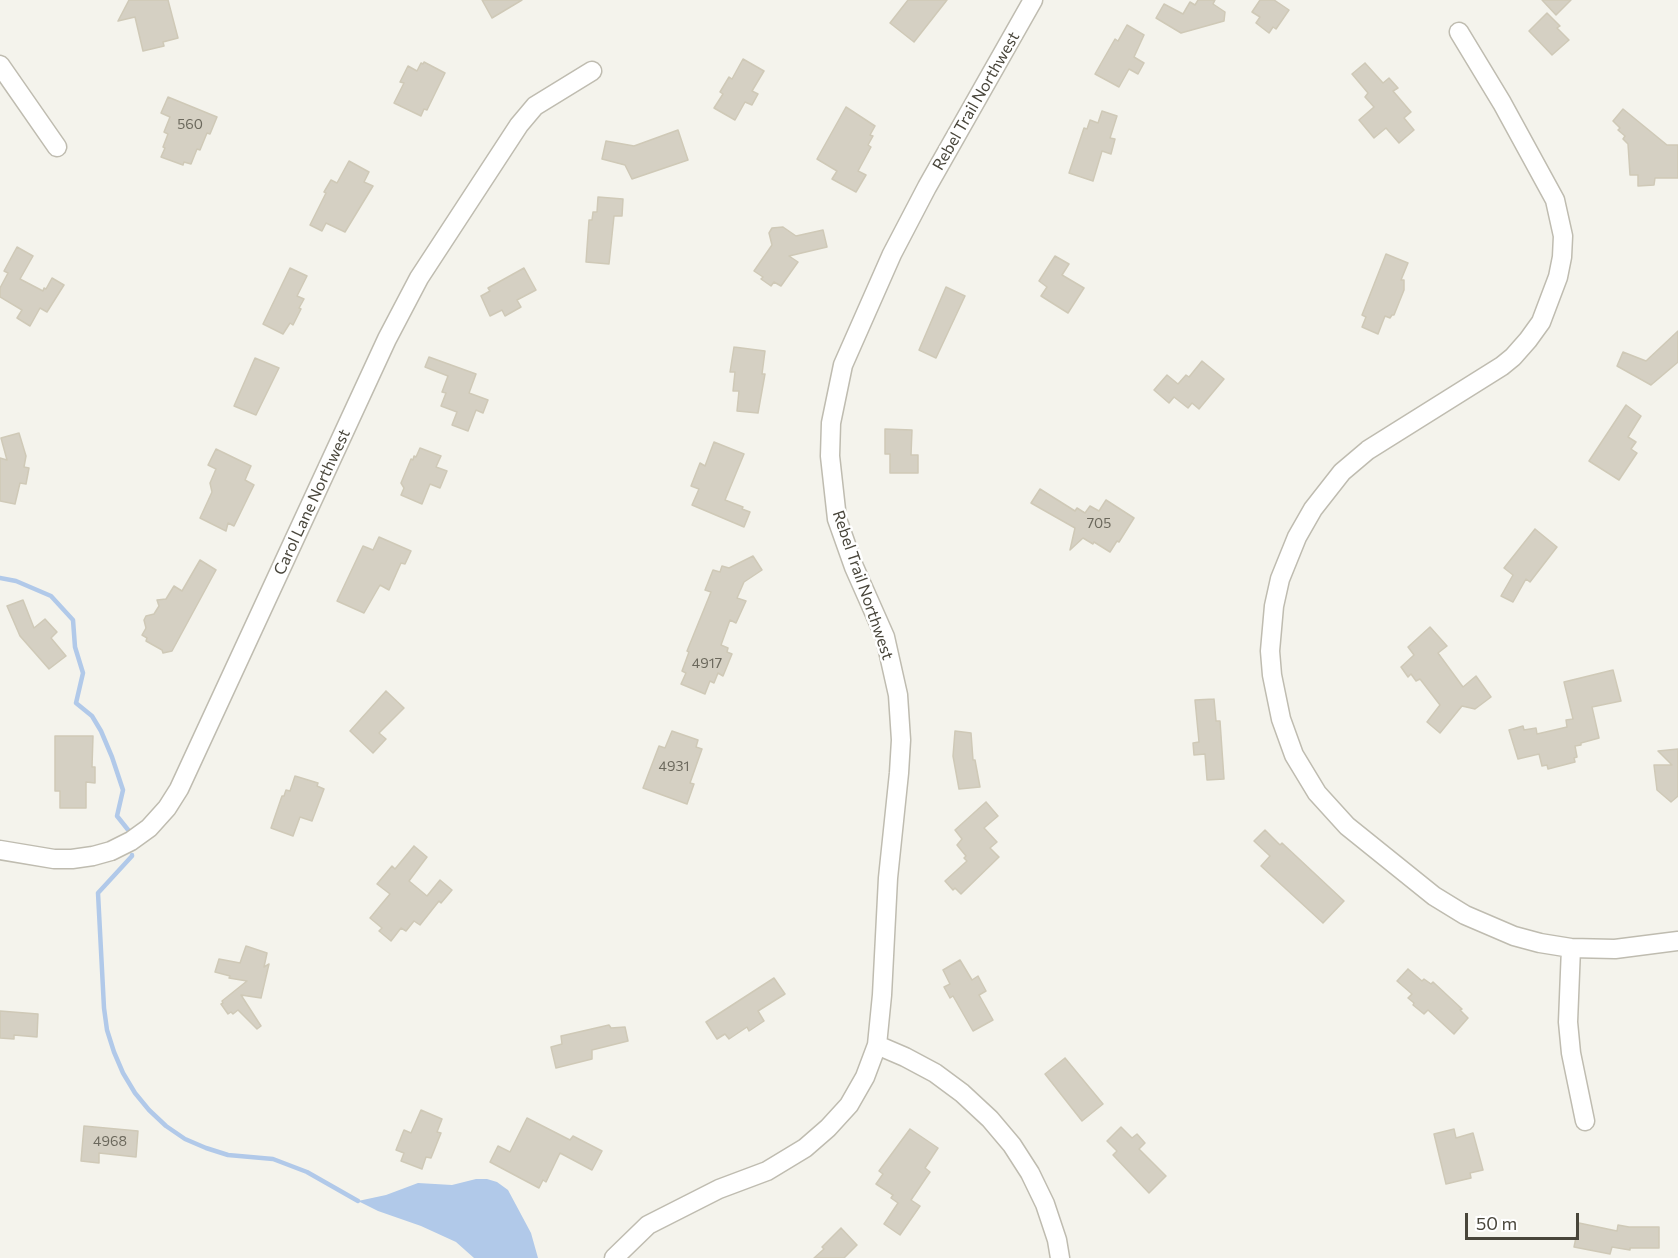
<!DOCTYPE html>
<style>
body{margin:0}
#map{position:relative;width:1678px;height:1258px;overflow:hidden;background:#f4f3ec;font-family:Commissioner,sans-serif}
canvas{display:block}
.scale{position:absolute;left:1465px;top:1213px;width:114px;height:27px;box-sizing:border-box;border:3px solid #48453a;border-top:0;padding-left:8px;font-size:18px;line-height:21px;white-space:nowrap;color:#48453a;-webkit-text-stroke:4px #fff;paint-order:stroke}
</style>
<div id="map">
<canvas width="1678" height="1258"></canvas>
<div class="scale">50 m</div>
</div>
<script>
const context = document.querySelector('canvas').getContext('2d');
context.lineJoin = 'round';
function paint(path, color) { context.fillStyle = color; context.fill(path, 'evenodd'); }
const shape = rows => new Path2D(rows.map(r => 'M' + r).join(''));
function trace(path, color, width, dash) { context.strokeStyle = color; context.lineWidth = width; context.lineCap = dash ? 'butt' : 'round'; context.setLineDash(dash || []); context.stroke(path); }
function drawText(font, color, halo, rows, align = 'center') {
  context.font = font + ' Commissioner,sans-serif'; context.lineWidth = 5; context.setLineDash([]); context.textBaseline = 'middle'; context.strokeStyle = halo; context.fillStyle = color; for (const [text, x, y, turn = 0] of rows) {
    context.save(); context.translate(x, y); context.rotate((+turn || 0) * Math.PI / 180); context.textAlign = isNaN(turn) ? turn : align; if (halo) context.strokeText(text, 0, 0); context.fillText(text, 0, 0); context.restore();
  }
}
const water = shape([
 [476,1179,487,1179,497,1182,508,1190,531,1233,538,1258,474,1258,456,1242,421,1226,378,1211,358,1201,386,1195,418,1183,452,1185]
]);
const stream = shape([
 [0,578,16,581,51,596,73,620,75,647,83,673,76,703,92,716,101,731,112,757,123,790,117,816,129,831],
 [132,855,132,856,98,893,104,1008,107,1030,114,1052,123,1073,135,1093,149,1110,166,1126,185,1139,206,1148,228,1155,273,1159,307,1172,358,1201]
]);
const building = shape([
 [129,0,168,0,178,38,163,42,164,46,143,51,135,17,118,21,129,0],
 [482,0,522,0,492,18,482,0],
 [908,0,947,0,914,42,890,23,908,0],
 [1198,0,1215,0,1213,4,1225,12,1224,21,1181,33,1156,18,1164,4,1183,14,1190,2,1195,5,1198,0],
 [1260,0,1274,0,1289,10,1276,29,1273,27,1269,33,1256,23,1260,17,1252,12,1260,0],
 [1542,0,1571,0,1556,15,1542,0],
 [1547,13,1560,26,1557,28,1569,40,1552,55,1529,31,1547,13],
 [1127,25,1144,35,1134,57,1144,63,1138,74,1129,69,1119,87,1095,74,1115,39,1118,41,1127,25],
 [743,59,764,71,752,91,758,94,752,105,745,102,735,120,714,108,723,94,720,92,729,77,732,79,743,59],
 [424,62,445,73,427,110,424,109,421,116,394,103,404,83,400,82,408,66,417,71,421,63,423,64,424,62],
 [1365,63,1383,83,1389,78,1398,88,1393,91,1411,112,1404,118,1414,130,1399,143,1386,128,1374,138,1359,120,1374,107,1365,97,1368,93,1352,74,1365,63],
 [168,97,217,117,210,134,207,133,200,150,197,149,191,164,184,162,183,165,161,157,165,148,163,147,168,134,164,132,170,117,161,113,168,97],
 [846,107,875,126,870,135,873,136,868,145,871,147,858,171,866,175,856,192,832,179,837,171,817,159,846,107],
 [1623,109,1667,145,1678,145,1678,178,1655,178,1654,185,1638,186,1638,175,1630,175,1628,144,1623,139,1625,136,1618,130,1620,128,1613,121,1623,109],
 [1102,111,1117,116,1110,138,1115,139,1111,154,1102,151,1093,181,1069,173,1084,128,1087,129,1090,120,1098,123,1102,111],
 [678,130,688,160,632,179,625,165,602,159,606,141,634,146,678,130],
 [349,161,369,172,364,182,373,186,345,232,326,223,322,231,310,225,326,193,324,192,331,180,337,183,349,161],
 [598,197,623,199,622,216,614,216,609,264,586,262,589,220,592,220,593,212,597,212,598,197],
 [783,227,796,236,823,230,827,247,789,256,798,262,781,286,774,282,771,286,761,279,763,277,754,271,772,245,769,233,772,228,783,227],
 [17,247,33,256,20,279,43,291,44,288,46,289,52,278,64,285,47,312,40,308,30,326,17,318,22,310,0,297,0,288,8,273,4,271,17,247],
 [1386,254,1408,263,1401,280,1404,280,1404,290,1394,315,1392,315,1390,318,1385,316,1378,334,1362,327,1366,317,1362,315,1386,254],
 [1055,256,1069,264,1062,275,1084,288,1068,313,1041,296,1047,287,1039,281,1055,256],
 [290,268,307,276,297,296,304,299,299,308,301,309,293,325,290,323,283,334,263,324,290,268],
 [524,268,536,290,517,300,521,307,505,316,502,310,490,316,481,296,490,291,488,288,524,268],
 [946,287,965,296,936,358,919,350,946,287],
 [1678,331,1678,362,1651,385,1617,366,1623,352,1646,361,1678,331],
 [734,347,765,351,762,374,765,374,758,413,737,411,739,391,733,391,735,372,730,372,734,347],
 [429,357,476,374,469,393,488,400,483,413,476,410,468,431,452,425,457,412,441,406,446,393,442,392,448,376,425,367,429,357],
 [255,358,279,368,256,415,234,406,255,358],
 [1202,361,1224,379,1199,409,1192,403,1188,408,1174,397,1169,403,1154,390,1167,375,1178,384,1186,375,1189,377,1202,361],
 [1626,405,1641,416,1628,437,1636,442,1631,449,1637,453,1619,480,1589,461,1626,405],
 [885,429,912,430,911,455,918,455,918,473,890,473,890,454,885,454,885,429],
 [19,433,26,456,24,467,29,468,26,484,20,483,15,504,0,501,0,458,7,460,1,438,19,433],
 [714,442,744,454,725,500,743,507,742,509,750,512,744,527,692,505,699,489,691,486,700,463,705,466,714,442],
 [420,448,441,456,436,467,447,471,440,488,430,484,422,504,401,495,404,488,401,483,411,459,413,460,414,456,416,457,420,448],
 [216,449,251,466,245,480,254,485,234,526,228,523,226,531,200,518,212,492,210,483,216,469,208,465,216,449],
 [1040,489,1075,511,1077,508,1085,513,1090,506,1099,511,1106,500,1134,518,1119,542,1117,541,1110,552,1094,542,1093,544,1083,538,1070,550,1075,528,1031,503,1040,489],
 [1535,529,1557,547,1530,582,1526,579,1513,602,1501,596,1513,575,1504,568,1535,529],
 [379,537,411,551,405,564,401,563,389,590,380,585,364,613,337,601,363,546,373,550,379,537],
 [753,556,762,570,744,582,737,598,746,601,736,623,730,620,721,645,728,648,727,652,732,654,723,676,718,673,714,683,710,681,705,694,681,684,686,673,682,671,689,652,687,651,711,592,705,590,713,570,720,572,722,566,729,568,753,556],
 [200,560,216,570,172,651,163,653,162,650,146,641,147,638,142,635,146,628,144,620,146,616,154,614,159,606,157,600,166,599,174,586,182,591,200,560],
 [23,600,34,628,45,619,57,632,51,638,66,656,49,669,20,636,7,606,23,600],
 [1430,627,1447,646,1438,653,1463,687,1476,676,1491,697,1475,709,1462,706,1440,733,1427,722,1440,705,1420,679,1416,681,1411,674,1408,677,1401,667,1414,655,1408,647,1430,627],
 [1613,670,1621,701,1592,707,1599,738,1581,743,1581,745,1575,746,1577,757,1574,758,1575,762,1548,769,1547,765,1542,766,1539,754,1518,759,1509,730,1523,726,1524,730,1536,728,1537,734,1567,727,1566,720,1573,719,1564,682,1613,670],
 [386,691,404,708,379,733,386,739,373,753,350,731,386,691],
 [1214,699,1216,721,1220,721,1224,779,1207,780,1205,754,1194,755,1193,743,1199,742,1195,700,1214,699],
 [672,731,698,740,696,747,702,749,690,783,694,784,687,804,643,788,659,746,665,748,672,731],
 [955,731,971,733,973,760,975,760,980,787,959,789,953,756,955,731],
 [55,736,93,736,92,767,95,767,95,783,86,782,86,808,60,808,60,791,55,791,55,736],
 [1678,749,1678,796,1671,802,1657,790,1654,765,1672,765,1658,751,1678,749],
 [295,776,318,783,317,786,324,789,312,821,300,817,293,836,271,828,282,796,284,796,286,790,290,791,295,776],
 [986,802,998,816,984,828,997,842,990,848,999,857,961,894,955,888,953,890,945,881,967,861,964,858,966,856,957,845,962,839,955,830,986,802],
 [1265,830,1280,845,1282,843,1344,901,1323,923,1261,866,1270,856,1254,841,1265,830],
 [414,846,427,857,409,881,427,896,440,880,452,890,441,903,439,901,420,925,414,921,406,931,401,928,391,941,379,931,382,928,370,918,390,894,377,884,392,866,395,869,414,846],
 [246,946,267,953,264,967,269,964,261,998,241,995,261,1026,257,1029,238,1010,233,1014,231,1012,228,1014,221,1004,223,1003,222,1001,247,981,229,978,230,976,215,972,219,959,240,963,246,946],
 [960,960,972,980,978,976,986,991,979,995,993,1020,973,1031,953,996,950,998,944,987,950,984,943,970,960,960],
 [1408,969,1422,981,1424,979,1431,984,1433,982,1462,1009,1460,1010,1468,1018,1454,1034,1428,1010,1424,1014,1413,1005,1414,1003,1408,998,1412,994,1397,981,1408,969],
 [774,978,785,994,758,1011,764,1021,749,1031,747,1027,729,1039,725,1034,717,1039,706,1022,774,978],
 [0,1011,38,1014,37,1037,14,1035,14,1039,0,1038,0,1011],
 [609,1025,611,1028,625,1027,628,1041,592,1050,592,1059,556,1068,551,1047,562,1044,561,1036,609,1025],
 [1065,1058,1103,1104,1082,1121,1045,1074,1065,1058],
 [421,1110,442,1119,437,1132,441,1133,431,1158,426,1157,422,1169,401,1161,404,1153,396,1150,404,1130,411,1133,421,1110],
 [527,1118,570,1140,573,1136,602,1151,592,1170,560,1153,546,1182,543,1180,539,1188,490,1162,498,1146,510,1152,527,1118],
 [84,1126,138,1131,136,1157,99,1153,99,1163,81,1161,84,1126],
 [1121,1127,1132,1138,1137,1134,1145,1143,1139,1149,1166,1176,1149,1193,1113,1155,1117,1151,1107,1141,1121,1127],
 [910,1129,938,1148,925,1168,930,1172,911,1200,920,1206,900,1235,884,1224,898,1203,891,1198,893,1195,876,1184,883,1174,879,1171,910,1129],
 [1454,1129,1456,1138,1473,1133,1483,1170,1470,1173,1471,1178,1446,1184,1434,1134,1454,1129],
 [1579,1223,1617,1231,1618,1225,1629,1227,1659,1227,1659,1248,1630,1248,1630,1250,1612,1247,1610,1254,1574,1247,1579,1223],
 [841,1228,857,1245,844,1258,814,1258,824,1249,822,1247,841,1228]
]);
const minor = shape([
 [1459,32,1502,103,1555,200,1563,236,1562,257,1558,277,1541,322,1528,340,1513,357,1502,366,1368,450,1342,472,1313,509,1297,537,1280,579,1274,606,1270,651,1272,675,1281,719,1294,755,1317,793,1347,826,1434,896,1465,915,1514,936,1540,943,1571,948,1615,949,1678,941],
 [0,65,57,147],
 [0,850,54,859,72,859,93,856,111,851,131,841,149,828,167,808,179,789,387,339,419,278,519,125,535,106,592,71],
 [1571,948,1568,1022,1571,1053,1585,1121],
 [877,1045,905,1057,935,1073,962,1093,990,1119,1012,1145,1030,1173,1045,1204,1057,1240,1060,1258],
 [614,1258,648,1225,719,1189,767,1171,805,1148,828,1128,849,1105,865,1077,877,1045,882,995,888,878,899,773,901,740,898,695,885,637,854,567,837,519,830,456,831,423,843,365,892,254,927,187,1033,0]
]);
const numberNames = [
 ["560",190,124],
 ["705",1099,523],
 ["4917",707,663],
 ["4931",674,766],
 ["4968",110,1141]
];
const streetNames = [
 ["Rebel Trail Northwest",976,101,-60],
 ["Carol Lane Northwest",312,502,-65],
 ["Rebel Trail Northwest",863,585,71]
];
paint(water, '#b1c9e9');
trace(stream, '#b1c9e9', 4.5);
paint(building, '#d5d0c3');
trace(building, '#cfc9b7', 1.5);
trace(minor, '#bfbcb0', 21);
trace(minor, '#fff', 18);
drawText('14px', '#6b685c', null, numberNames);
drawText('16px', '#48453a', '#fff', streetNames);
</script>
